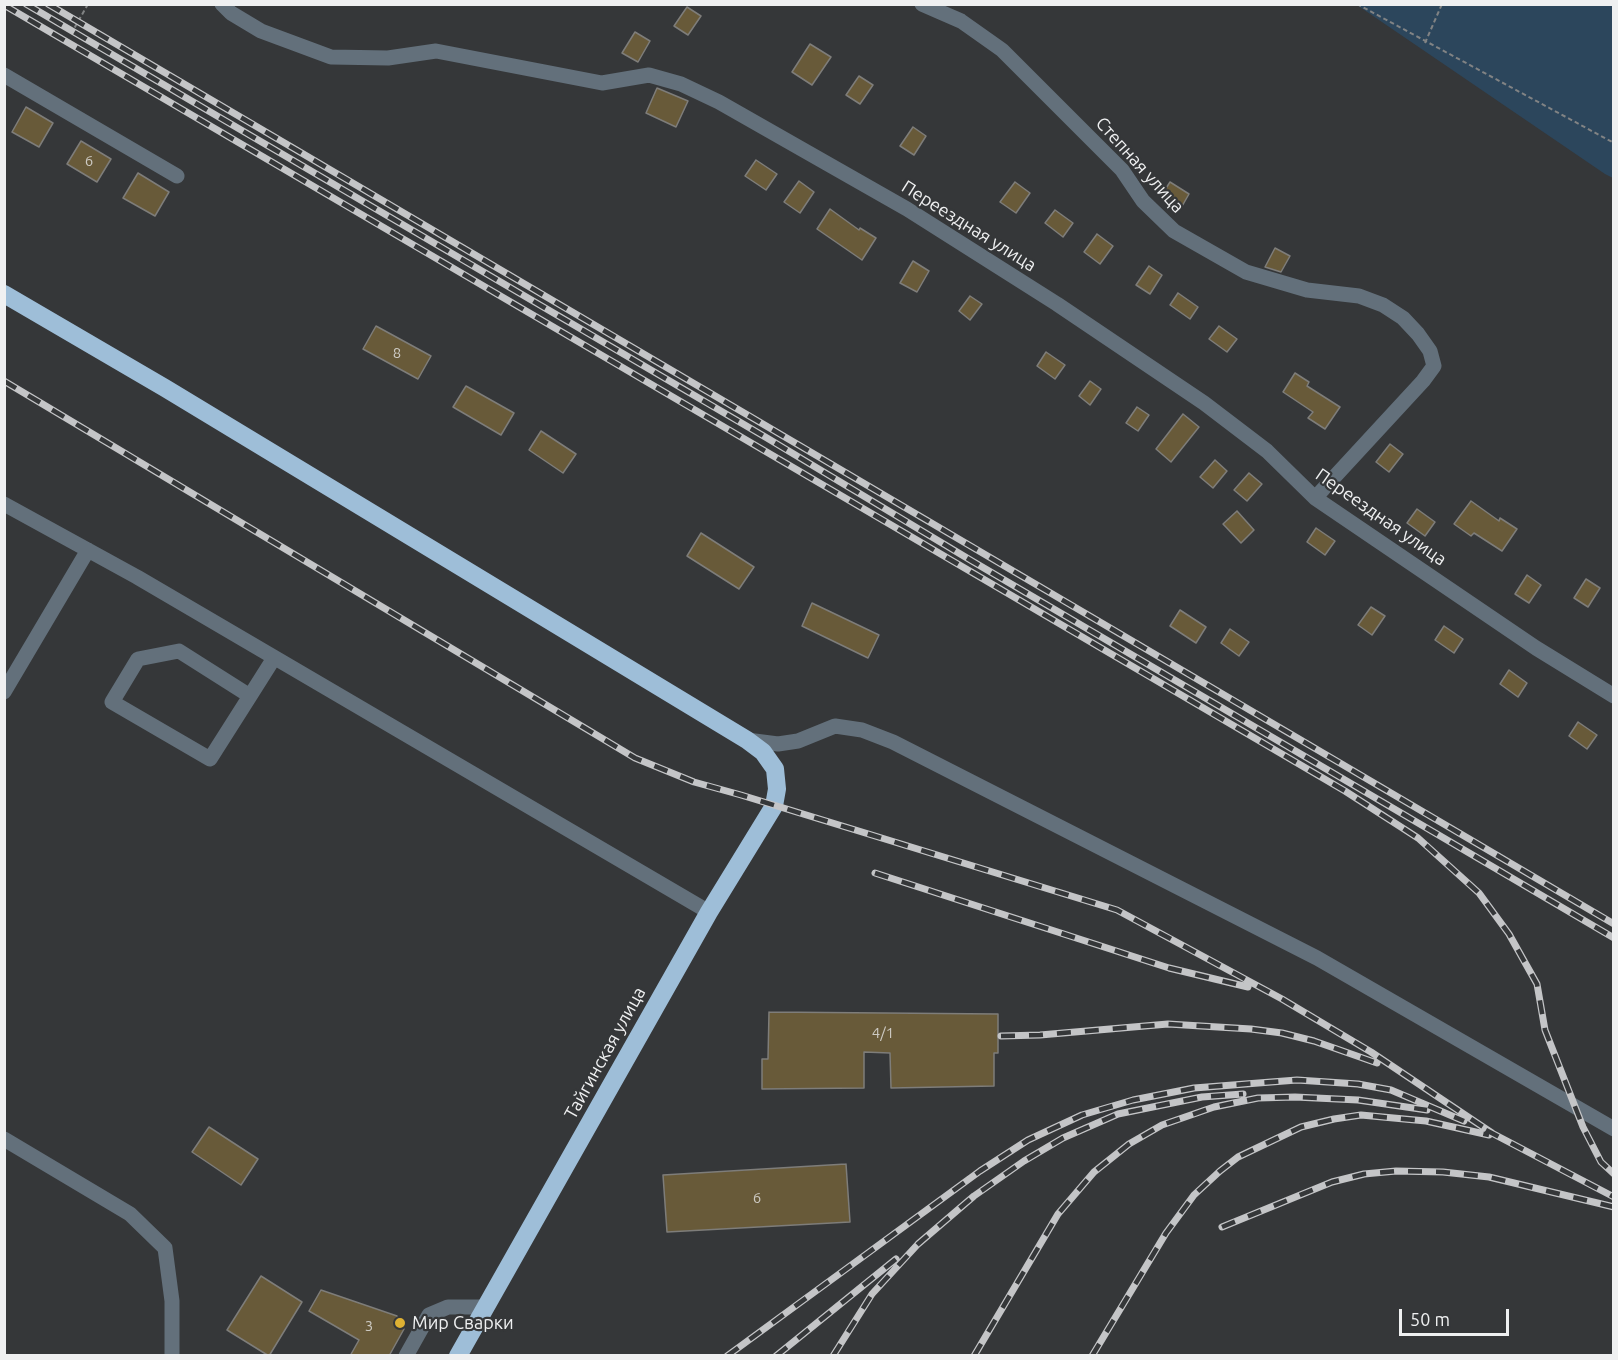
<!DOCTYPE html>
<meta charset="utf-8">
<style>
body{margin:0}
#map{position:relative;width:1618px;height:1360px;overflow:hidden;background:#353739;font-family:Ubuntu,sans-serif}
canvas{display:block}
.frame{position:absolute;inset:0;border:6px solid #eff0f1;pointer-events:none}
.scale{position:absolute;left:1399px;top:1309px;width:110px;height:27px;box-sizing:border-box;border:3px solid #eff0f1;border-top:0;padding-left:8px;font-size:18px;line-height:21px;white-space:nowrap;color:#eff0f1;-webkit-text-stroke:4px #353739;paint-order:stroke}
</style>
<div id="map">
<canvas width="1618" height="1360"></canvas>
<div class="frame"></div>
<div class="scale">50 m</div>
</div>
<script>
const context = document.querySelector('canvas').getContext('2d');
context.lineJoin = 'round';
function paint(path, color) { context.fillStyle = color; context.fill(path, 'evenodd'); }
const shape = rows => new Path2D(rows.map(r => 'M' + r).join(''));
function trace(path, color, width, dash) { context.strokeStyle = color; context.lineWidth = width; context.lineCap = dash ? 'butt' : 'round'; context.setLineDash(dash || []); context.stroke(path); }
function drawText(font, color, halo, rows, align = 'center') {
  context.font = font + ' Ubuntu,sans-serif'; context.lineWidth = 4.5; context.setLineDash([]); context.textBaseline = 'middle'; context.strokeStyle = halo; context.fillStyle = color; for (const [text, x, y, turn = 0] of rows) {
    context.save(); context.translate(x, y); context.rotate((+turn || 0) * Math.PI / 180); context.textAlign = isNaN(turn) ? turn : align; if (halo) context.strokeText(text, 0, 0); context.fillText(text, 0, 0); context.restore();
  }
}
const green = shape([
 [1357,5,1613,5,1613,178,1605,174]
]);
const building = shape([
 [687,7,701,16,688,35,674,26,687,7],
 [635,32,650,41,638,62,622,53,635,32],
 [810,44,831,57,812,85,792,72,810,44],
 [859,76,873,85,860,104,846,95,859,76],
 [657,88,688,101,676,127,646,113,657,88],
 [26,107,53,123,39,147,12,132,26,107],
 [913,127,926,136,914,155,900,146,913,127],
 [81,141,111,159,97,182,67,164,81,141],
 [756,160,777,174,766,190,745,176,756,160],
 [138,173,169,192,155,216,123,198,138,173],
 [799,181,814,192,800,213,784,202,799,181],
 [1015,182,1030,193,1016,213,1000,202,1015,182],
 [1170,182,1189,194,1181,208,1161,196,1170,182],
 [830,209,859,230,860,228,876,238,862,260,817,229,830,209],
 [1055,210,1073,223,1063,237,1045,223,1055,210],
 [1097,234,1113,246,1100,264,1084,252,1097,234],
 [1275,248,1290,256,1281,272,1265,267,1275,248],
 [913,261,929,271,917,292,900,283,913,261],
 [1149,266,1162,275,1150,294,1136,285,1149,266],
 [1178,293,1198,307,1190,319,1170,305,1178,293],
 [970,296,982,304,970,320,959,311,970,296],
 [376,326,431,356,418,379,363,349,376,326],
 [1219,326,1237,339,1227,352,1209,339,1219,326],
 [1046,352,1065,365,1055,379,1037,366,1046,352],
 [1295,373,1309,382,1307,386,1340,407,1325,429,1308,418,1313,412,1283,392,1295,373],
 [1090,381,1101,389,1090,405,1079,396,1090,381],
 [466,386,514,413,501,435,453,407,466,386],
 [1137,407,1149,415,1138,431,1126,423,1137,407],
 [1183,414,1199,427,1171,462,1156,449,1183,414],
 [541,431,576,454,563,473,529,450,541,431],
 [1390,444,1403,454,1389,472,1376,462,1390,444],
 [1215,460,1227,471,1213,488,1200,477,1215,460],
 [1249,473,1262,484,1247,501,1234,490,1249,473],
 [1471,501,1499,521,1500,518,1517,529,1502,551,1474,533,1471,536,1454,524,1471,501],
 [1417,509,1435,522,1425,536,1407,523,1417,509],
 [1237,511,1254,530,1241,543,1223,524,1237,511],
 [1316,528,1335,541,1325,555,1307,542,1316,528],
 [701,533,754,567,739,589,687,556,701,533],
 [1527,575,1541,585,1529,603,1515,594,1527,575],
 [1586,579,1600,588,1588,607,1574,598,1586,579],
 [812,603,879,635,868,658,802,626,812,603],
 [1371,607,1385,616,1372,635,1358,625,1371,607],
 [1180,610,1206,627,1196,643,1170,626,1180,610],
 [1444,626,1463,639,1454,653,1435,640,1444,626],
 [1230,629,1249,642,1239,656,1221,643,1230,629],
 [1509,670,1527,683,1518,697,1500,684,1509,670],
 [1578,722,1597,735,1587,749,1569,736,1578,722],
 [769,1012,998,1014,998,1053,994,1053,994,1086,891,1088,890,1053,864,1052,864,1088,762,1089,762,1059,768,1059,769,1012],
 [209,1127,258,1159,241,1185,192,1152,209,1127],
 [846,1164,850,1222,667,1232,663,1175,846,1164],
 [261,1276,302,1302,269,1356,227,1330,261,1276],
 [321,1290,397,1316,404,1329,389,1356,350,1356,359,1340,309,1311,321,1290]
]);
const path = shape([
 [1357,4,1614,143],
 [71,34,88,4],
 [1425,43,1442,4]
]);
const minor = shape([
 [222,4,231,13,261,31,331,57,388,58,436,51,602,83,649,75,681,84,719,102,907,209,1057,304,1204,403,1267,451,1315,498,1536,648,1614,696],
 [922,4,961,21,1002,50,1122,170,1143,201,1174,231,1246,272,1307,290,1359,296,1383,305,1403,318,1418,334,1430,351,1434,366,1423,381,1315,498],
 [4,75,177,176],
 [4,504,137,577,709,912],
 [4,692,88,550],
 [250,696,210,759,112,702,138,659,179,651,250,696,274,658],
 [747,740,778,744,798,741,835,726,862,730,893,742,1317,958,1614,1129],
 [4,1139,130,1214,165,1248,172,1301,172,1356],
 [406,1356,429,1315,448,1307,487,1307]
]);
const highway = shape([
 [4,294,165,388,747,740,763,752,775,769,777,789,774,806,709,912,458,1356]
]);
const rail = shape([
 [26,4,767,438,972,561,1614,938],
 [48,4,1614,924],
 [4,5,1345,791,1418,838,1479,893,1509,934,1537,984,1545,1030,1583,1127,1601,1162,1614,1174],
 [4,381,635,758,694,782,741,795,1117,910,1282,999,1371,1052,1492,1133],
 [875,873,1169,968,1248,987],
 [1001,1036,1040,1035,1168,1024,1251,1029,1282,1033,1314,1041,1377,1063],
 [1486,1130,1614,1197],
 [1222,1227,1332,1182,1364,1174,1396,1171,1443,1172,1489,1177,1614,1207],
 [727,1356,980,1171,1028,1140,1082,1115,1133,1100,1194,1088,1297,1080,1358,1084,1391,1090,1464,1121],
 [776,1356,896,1259],
 [833,1356,872,1294,918,1244,974,1196,1024,1161,1063,1138,1118,1114,1202,1097,1243,1094],
 [974,1356,1058,1214,1094,1172,1129,1144,1162,1125,1214,1107,1258,1098,1295,1097,1358,1100,1427,1110],
 [1092,1356,1166,1233,1194,1195,1220,1171,1238,1157,1301,1127,1334,1119,1361,1115,1426,1121,1489,1135]
]);
const markers = [
 [400,1323,6,"#deb133"]
];
const numberNames = [
 ["6",89,161],
 ["8",397,353],
 ["4/1",883,1033],
 ["6",757,1198],
 ["3",369,1326]
];
const streetNames = [
 ["Степная улица",1140,165,48],
 ["Переездная улица",969,226,32],
 ["Переездная улица",1381,517,35],
 ["Тайгинская улица",605,1053,-61]
];
const poiNames = [
 ["Мир Сварки",412,1323]
];
paint(green, '#2c465c');
paint(building, '#685a39');
trace(building, '#7e7d7a', 1.5);
trace(path, '#818384', 2, [4.5, 3]);
trace(minor, '#63707b', 15);
trace(highway, '#9ebed8', 18);
trace(rail, '#c4c5c7', 7);
trace(rail, '#353739', 4.5, [14]);
for (const [x, y, r, color] of markers) { const dot = new Path2D(); dot.arc(x, y, r, 0, 2 * Math.PI); context.fillStyle = color; context.fill(dot); trace(dot, '#353739', 2); }
drawText('15px', '#cdcac3', null, numberNames);
drawText('18px', '#eff0f1', '#353739', streetNames);
drawText('18px', '#eff0f1', '#353739', poiNames, 'left');
</script>
